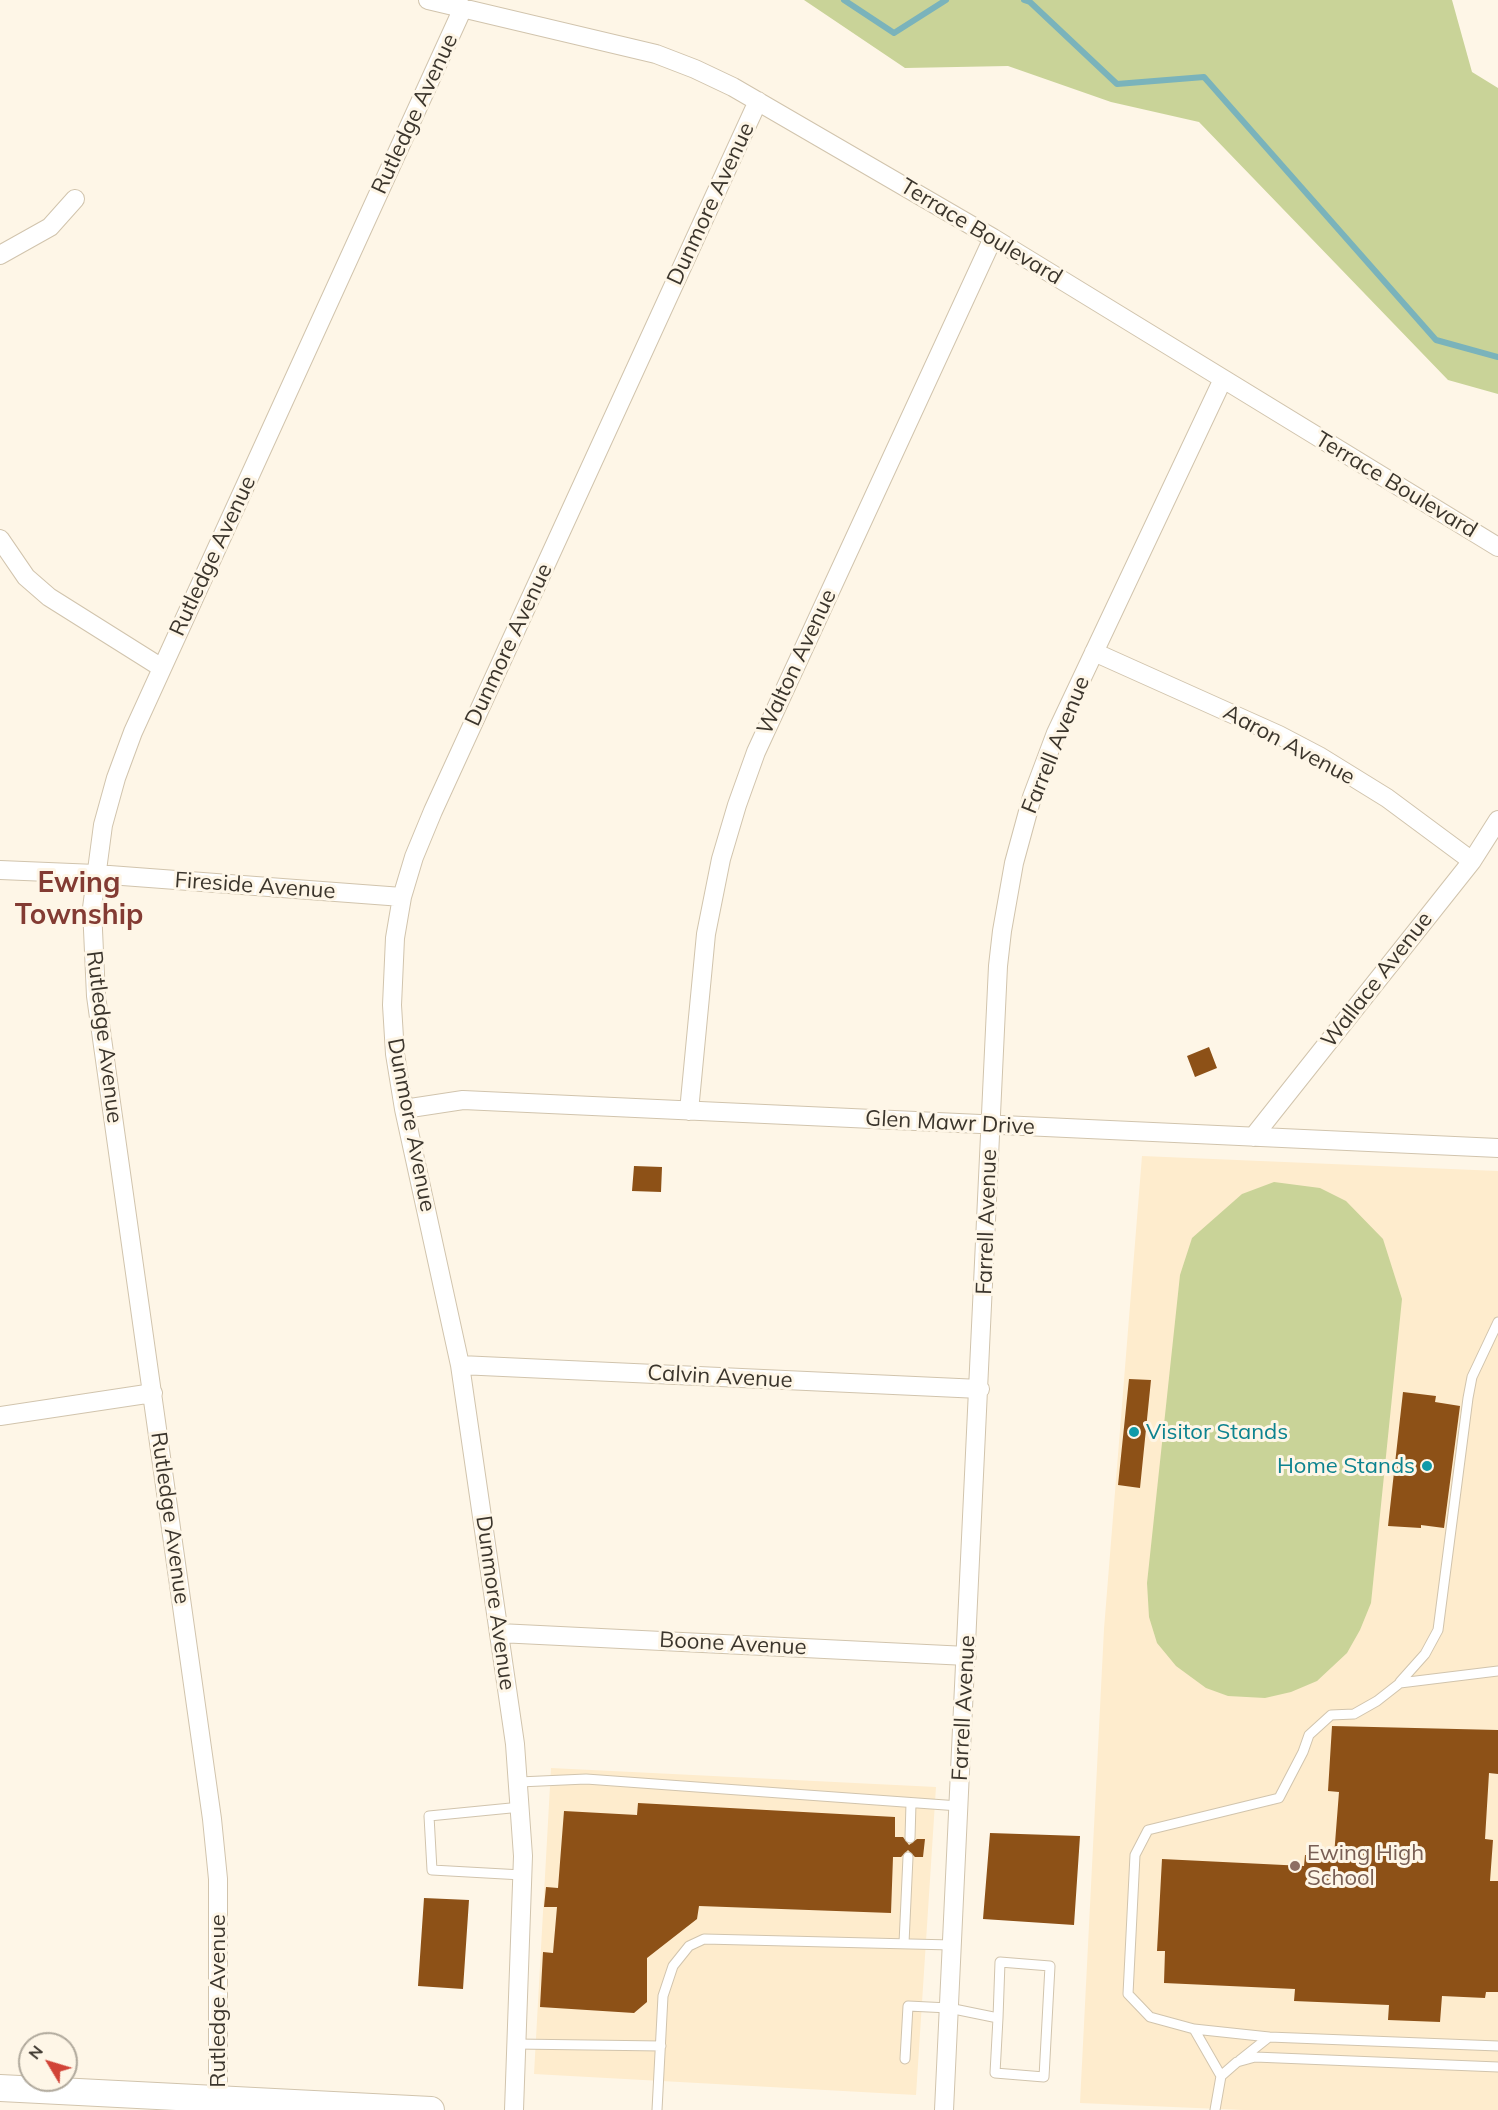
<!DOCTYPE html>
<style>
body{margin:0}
#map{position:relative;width:1498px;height:2110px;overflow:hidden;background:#fef6e7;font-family:Mulish,sans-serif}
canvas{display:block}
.north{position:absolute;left:18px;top:2032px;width:60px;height:60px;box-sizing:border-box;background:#fef6e7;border:2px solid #b0a99c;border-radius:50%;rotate:308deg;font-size:16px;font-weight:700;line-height:24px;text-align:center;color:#3b352c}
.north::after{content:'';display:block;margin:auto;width:21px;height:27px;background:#d14337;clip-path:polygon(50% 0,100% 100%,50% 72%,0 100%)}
</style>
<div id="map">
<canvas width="1498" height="2110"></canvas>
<div class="north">N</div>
</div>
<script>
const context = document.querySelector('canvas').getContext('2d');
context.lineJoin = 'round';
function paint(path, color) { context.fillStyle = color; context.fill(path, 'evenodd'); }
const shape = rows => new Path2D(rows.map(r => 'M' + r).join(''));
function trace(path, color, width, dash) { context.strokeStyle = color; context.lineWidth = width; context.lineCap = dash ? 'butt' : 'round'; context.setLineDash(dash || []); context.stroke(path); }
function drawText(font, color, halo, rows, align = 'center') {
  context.font = font + ' Mulish,sans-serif'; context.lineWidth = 6; context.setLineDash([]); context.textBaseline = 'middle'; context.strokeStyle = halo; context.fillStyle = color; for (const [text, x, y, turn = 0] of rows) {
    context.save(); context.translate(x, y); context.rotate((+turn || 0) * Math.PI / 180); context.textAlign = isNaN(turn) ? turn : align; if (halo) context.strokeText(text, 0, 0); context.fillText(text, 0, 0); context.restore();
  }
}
const built = shape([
 [1142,1156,1498,1171,1498,2110,1243,2110,1080,2103,1104,1629],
 [551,1768,936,1787,916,2095,534,2074]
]);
const green = shape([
 [804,0,1452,0,1472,72,1498,88,1498,394,1448,380,1199,122,1111,102,1008,66,905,68],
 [1274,1182,1320,1188,1346,1201,1383,1239,1402,1299,1371,1603,1360,1630,1347,1653,1317,1681,1291,1692,1265,1698,1228,1696,1206,1688,1176,1666,1157,1643,1149,1617,1147,1583,1180,1275,1192,1238,1242,1194]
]);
const stream = shape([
 [844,0,894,33,946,0],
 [1024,0,1030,2,1117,84,1204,77,1436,340,1498,357]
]);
const building = shape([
 [1209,1047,1217,1068,1195,1077,1187,1056],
 [634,1166,662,1167,661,1192,632,1191],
 [1129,1379,1151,1380,1140,1488,1118,1485],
 [1403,1392,1436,1396,1435,1402,1460,1406,1444,1528,1421,1525,1421,1528,1388,1526],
 [1332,1726,1498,1730,1498,1774,1489,1773,1485,1839,1493,1840,1490,1881,1498,1881,1498,1992,1486,1992,1485,1998,1442,1996,1440,2022,1388,2020,1389,2005,1294,2001,1295,1989,1164,1983,1165,1951,1157,1951,1162,1859,1304,1866,1305,1855,1334,1856,1339,1792,1328,1791],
 [638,1803,895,1817,895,1837,903,1837,909,1845,917,1839,925,1839,923,1857,915,1857,908,1850,901,1857,893,1857,891,1913,699,1906,697,1919,647,1958,647,2002,634,2013,540,2007,543,1952,553,1953,557,1907,544,1907,546,1887,558,1888,564,1811,637,1815],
 [990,1833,1080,1836,1074,1925,983,1919],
 [424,1898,469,1900,463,1989,418,1986]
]);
const service = shape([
 [1400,1682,1425,1654,1438,1630,1468,1398,1472,1377,1498,1322],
 [519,1782,586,1779,959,1806],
 [521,1807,429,1816,432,1870,522,1875],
 [910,1838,911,1803],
 [904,1943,908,1857],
 [1194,2029,1150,2017,1128,1994,1135,1855,1148,1830,1279,1798,1303,1752,1309,1735,1331,1715,1354,1714,1377,1701,1400,1683,1498,1671],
 [516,2044,661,2046],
 [905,2059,908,2006,949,2008,998,2018,1000,1962,1050,1966,1044,2077,995,2073,998,2018],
 [1240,2060,1269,2037],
 [1221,2076,1194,2029,1269,2037,1498,2046],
 [657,2110,663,1996,673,1966,689,1946,704,1939,952,1945],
 [1215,2110,1221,2076,1237,2062,1255,2057,1498,2067]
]);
const minor = shape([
 [428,0,656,54,695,69,733,87,993,238,1498,547],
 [0,255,50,227,75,199],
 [0,539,26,577,49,597,162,668],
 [1094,652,1279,735,1319,756,1387,798,1472,861],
 [0,870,96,874,402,897],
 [404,1109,463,1100,1498,1148],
 [689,1111,706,934,721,859,737,805,756,752,993,238],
 [1253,1137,1472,861,1498,820],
 [460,1365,980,1389],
 [0,1416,153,1393],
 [499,1633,967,1656],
 [218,2099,218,1879,212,1819,96,996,92,908,103,825,116,778,133,732,463,8],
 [514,2110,523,1856,515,1744,460,1365,404,1109,395,1054,392,1005,395,938,402,897,414,857,433,811,758,101],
 [944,2110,998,966,1002,931,1014,863,1032,797,1056,733,1223,379]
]);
const secondary = shape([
 [0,2088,431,2110]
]);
const markers = [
 [1134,1432,6,"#0f9aa8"],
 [1427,1466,6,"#0f9aa8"],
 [1295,1866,6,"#8d6e63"]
];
const streetNames = [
 ["Rutledge Avenue",415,114,-65],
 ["Dunmore Avenue",711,204,-65],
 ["Terrace Boulevard",981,232,31],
 ["Terrace Boulevard",1396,485,31],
 ["Rutledge Avenue",213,556,-65],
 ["Dunmore Avenue",509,645,-65],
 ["Walton Avenue",797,662,-65],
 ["Farrell Avenue",1056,745,-68],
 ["Aaron Avenue",1289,745,28],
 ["Fireside Avenue",255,886,4],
 ["Wallace Avenue",1377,980,-52],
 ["Rutledge Avenue",104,1037,83],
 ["Glen Mawr Drive",950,1123,3],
 ["Dunmore Avenue",411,1125,79],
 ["Farrell Avenue",987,1222,-88],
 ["Calvin Avenue",720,1377,3],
 ["Rutledge Avenue",170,1518,82],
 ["Dunmore Avenue",495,1603,82],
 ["Boone Avenue",733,1644,3],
 ["Farrell Avenue",964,1708,-87],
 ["Rutledge Avenue",218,2001,-90]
];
const cultureNames = [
 ["Visitor Stands",1146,1432],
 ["Home Stands",1415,1466,"right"]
];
const educationNames = [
 ["Ewing High",1307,1853],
 ["School",1307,1878]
];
const districtNames = [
 ["Ewing",79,884],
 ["Township",79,916]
];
paint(built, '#feeccd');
paint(green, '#c9d398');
trace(stream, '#7ab3bb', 6);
paint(building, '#8d5117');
trace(service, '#d1c4ad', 11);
trace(minor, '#d1c4ad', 20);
trace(secondary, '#d1c4ad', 28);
trace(service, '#fff', 9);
trace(minor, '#fff', 18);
trace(secondary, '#fff', 26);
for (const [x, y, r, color] of markers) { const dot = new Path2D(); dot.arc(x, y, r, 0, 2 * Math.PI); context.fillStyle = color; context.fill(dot); trace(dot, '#fef6e7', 2); }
drawText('22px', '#3b352c', '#fef6e7', streetNames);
drawText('22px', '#0d838f', '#fef6e7', cultureNames, 'left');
drawText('22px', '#785e54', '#fef6e7', educationNames, 'left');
drawText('bold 28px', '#833b33', '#fef6e7', districtNames);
</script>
